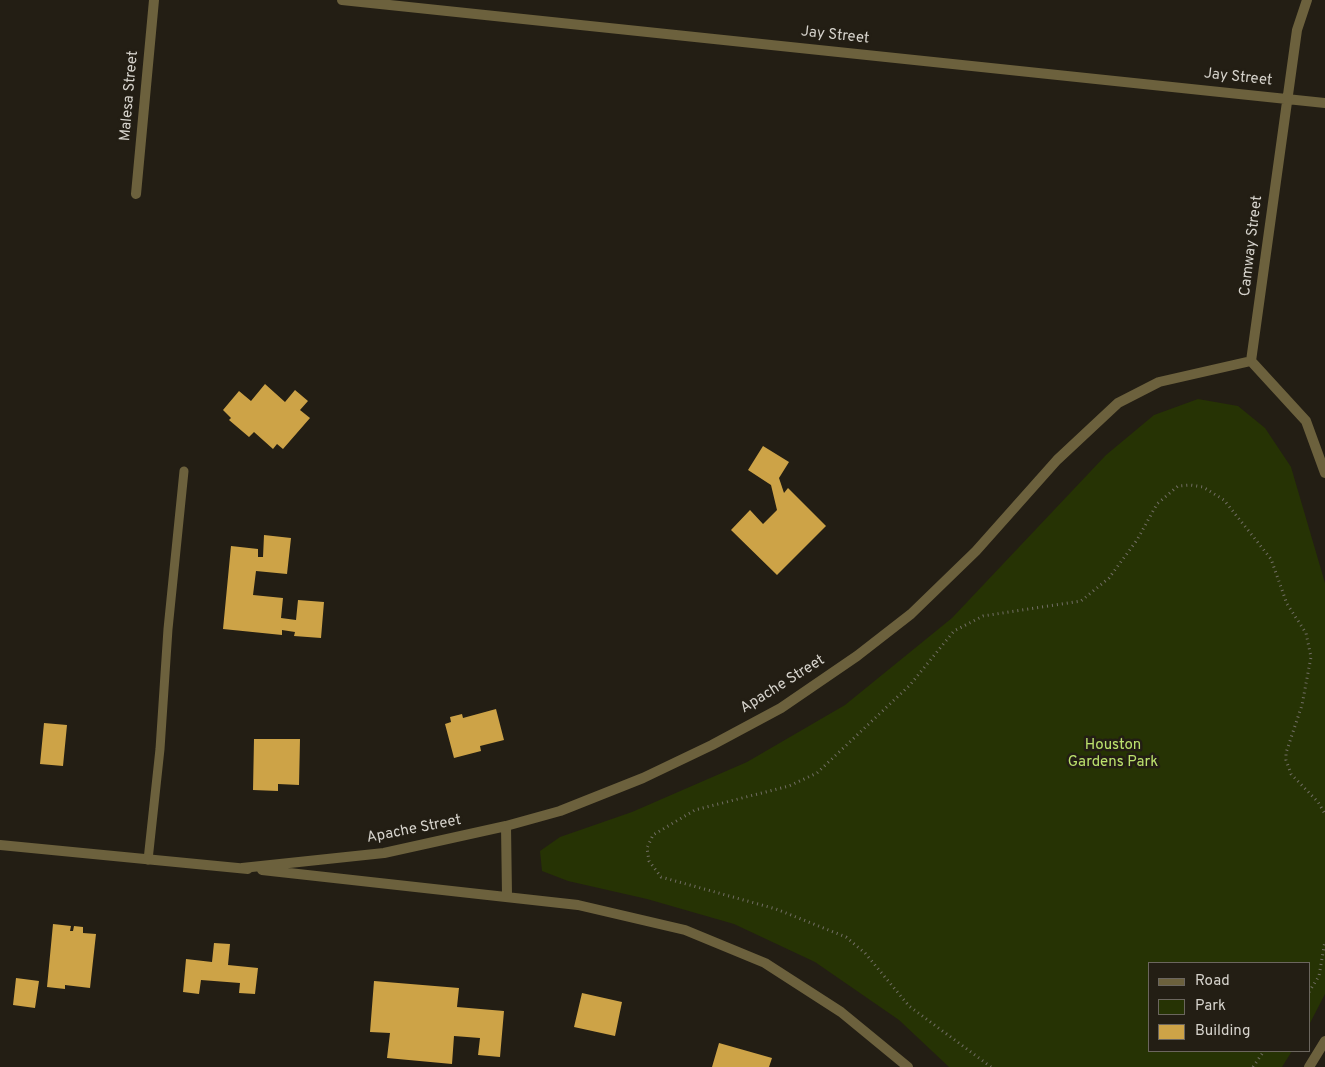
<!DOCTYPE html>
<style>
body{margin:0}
#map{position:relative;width:1325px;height:1067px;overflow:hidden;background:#231e14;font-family:Overpass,sans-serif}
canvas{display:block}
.legend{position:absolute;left:1148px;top:962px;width:162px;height:90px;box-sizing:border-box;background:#231e14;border:1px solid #6b665e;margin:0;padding:6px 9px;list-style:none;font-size:15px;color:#d6d3cc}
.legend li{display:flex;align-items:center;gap:10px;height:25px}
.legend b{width:25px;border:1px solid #6b665e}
</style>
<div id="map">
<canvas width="1325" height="1067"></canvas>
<ul class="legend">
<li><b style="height:6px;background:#6c613d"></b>Road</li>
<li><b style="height:14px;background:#263304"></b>Park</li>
<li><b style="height:14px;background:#cda347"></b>Building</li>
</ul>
</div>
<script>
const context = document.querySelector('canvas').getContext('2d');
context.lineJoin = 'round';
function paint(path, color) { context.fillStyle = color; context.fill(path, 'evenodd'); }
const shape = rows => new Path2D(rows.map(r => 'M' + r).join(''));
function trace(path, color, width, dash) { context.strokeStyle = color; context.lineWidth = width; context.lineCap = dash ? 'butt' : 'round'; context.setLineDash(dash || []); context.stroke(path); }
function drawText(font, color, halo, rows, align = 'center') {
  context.font = font + ' Overpass,sans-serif'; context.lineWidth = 5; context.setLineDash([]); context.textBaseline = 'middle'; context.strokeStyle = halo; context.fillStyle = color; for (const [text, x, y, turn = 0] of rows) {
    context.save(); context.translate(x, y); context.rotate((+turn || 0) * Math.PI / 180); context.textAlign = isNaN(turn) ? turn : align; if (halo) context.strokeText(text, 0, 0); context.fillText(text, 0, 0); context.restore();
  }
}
const green = shape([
 [1198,399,1238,406,1265,428,1291,467,1325,583,1325,994,1309,1025,1309,963,1149,963,1149,1051,1292,1051,1282,1067,949,1067,899,1020,815,962,734,924,647,899,568,881,542,871,540,851,560,837,632,812,747,762,845,705,952,618,1106,455,1154,415]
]);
const building = shape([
 [265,384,285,402,295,390,308,401,300,410,310,418,283,449,277,444,273,449,254,432,249,437,229,420,231,418,223,410,239,391,251,401],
 [763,446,789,462,779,478,784,493,788,488,826,526,777,575,731,530,750,510,763,524,777,510,771,485,748,470],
 [264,535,291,538,287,574,256,571,253,595,283,598,281,618,296,620,298,600,324,602,321,638,294,636,295,632,282,630,282,635,223,629,231,546,258,549,258,557,263,557],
 [496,709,504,740,480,746,481,751,454,758,445,724,451,722,450,717,462,714,463,718],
 [44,723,67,725,63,766,40,764],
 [254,739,300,739,299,785,278,784,278,791,253,790],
 [53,924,71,926,70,931,73,931,74,926,83,927,83,933,96,934,90,988,65,985,65,989,47,987],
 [214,943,230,944,228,965,258,968,255,994,239,993,240,983,201,980,199,994,183,992,186,959,212,962],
 [16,978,39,981,35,1008,13,1005],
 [374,981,459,988,457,1007,504,1011,500,1057,478,1055,480,1038,454,1036,452,1064,387,1058,390,1033,370,1032],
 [582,993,622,1002,615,1036,574,1027],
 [719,1043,772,1058,769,1067,712,1067]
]);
const path = shape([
 [1309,992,1319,976,1325,941],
 [991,1067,909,1006,865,953,846,937,776,909,661,877,649,861,647,848,653,835,695,810,789,786,817,773,910,685,954,631,983,616,1081,601,1109,578,1137,540,1157,504,1178,486,1190,485,1203,487,1224,500,1271,559,1287,604,1306,633,1311,657,1302,705,1286,753,1286,760,1291,774,1318,802,1325,814],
 [1253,1067,1264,1051]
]);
const lane = shape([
 [148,860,160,749,168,629,184,471]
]);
const street = shape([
 [342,0,1325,103],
 [1307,0,1297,30,1251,361,1306,421,1325,473],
 [136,194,154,0],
 [506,826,507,895],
 [0,845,248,869],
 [242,868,384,853,506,826,560,811,643,778,712,745,781,708,857,656,911,614,976,551,1057,460,1118,403,1159,382,1251,361],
 [262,870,578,905,685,930,765,963,841,1012,908,1067],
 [1309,1067,1325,1041]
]);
const streetNames = [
 ["Jay Street",835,36,6],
 ["Jay Street",1238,78,6],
 ["Malesa Street",130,96,-85],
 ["Camway Street",1252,246,-83],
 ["Apache Street",783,685,-32],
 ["Apache Street",414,830,-11]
];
const parkNames = [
 ["Houston",1113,746],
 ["Gardens Park",1113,763]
];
paint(green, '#263304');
paint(building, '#cda347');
trace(path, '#726e65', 3, [1, 4]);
trace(lane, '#6c613d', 9);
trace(street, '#6c613d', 10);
drawText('15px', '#d6d3cc', '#231e14', streetNames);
drawText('15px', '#bce16d', '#231e14', parkNames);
</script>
